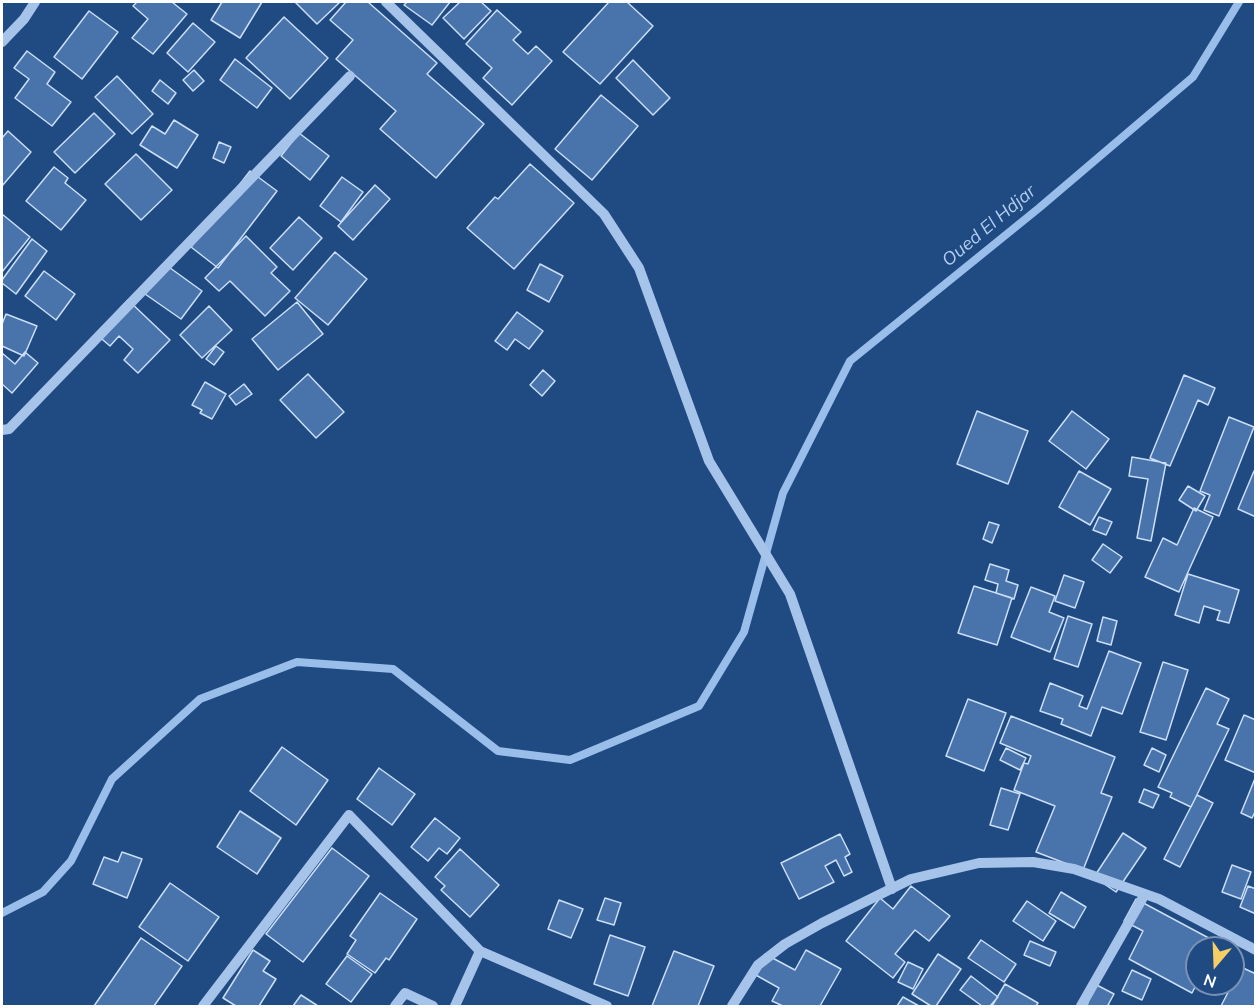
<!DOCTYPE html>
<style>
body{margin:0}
#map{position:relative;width:1257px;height:1008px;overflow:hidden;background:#1f4a82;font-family:Mulish,sans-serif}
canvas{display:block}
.frame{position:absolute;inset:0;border:3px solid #fff;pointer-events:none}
.north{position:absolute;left:1185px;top:936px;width:60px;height:60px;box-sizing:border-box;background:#1f4a82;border:2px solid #7992b4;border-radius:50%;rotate:199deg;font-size:16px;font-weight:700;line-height:24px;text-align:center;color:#fff}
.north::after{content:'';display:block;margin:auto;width:21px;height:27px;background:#f6ce66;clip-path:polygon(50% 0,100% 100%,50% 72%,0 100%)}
</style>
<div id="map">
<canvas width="1257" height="1008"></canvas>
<div class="frame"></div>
<div class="north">N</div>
</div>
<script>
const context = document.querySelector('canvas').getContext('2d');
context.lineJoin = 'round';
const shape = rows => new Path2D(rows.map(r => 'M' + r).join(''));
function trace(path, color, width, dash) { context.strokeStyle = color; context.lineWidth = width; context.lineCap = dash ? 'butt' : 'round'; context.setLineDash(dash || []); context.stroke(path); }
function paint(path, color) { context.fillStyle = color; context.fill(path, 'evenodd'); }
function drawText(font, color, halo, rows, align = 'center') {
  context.font = font + ' Mulish,sans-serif'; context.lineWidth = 5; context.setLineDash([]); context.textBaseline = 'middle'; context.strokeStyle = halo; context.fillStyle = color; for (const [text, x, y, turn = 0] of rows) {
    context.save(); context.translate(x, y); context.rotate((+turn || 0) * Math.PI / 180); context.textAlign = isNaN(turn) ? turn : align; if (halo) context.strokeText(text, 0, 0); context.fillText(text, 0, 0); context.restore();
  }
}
const stream = shape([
 [2,913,43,892,71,861,112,779,200,699,297,662,393,669,498,751,570,760,699,706,744,632,783,493,850,361,1039,208,1193,77,1239,2]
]);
const building = shape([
 [137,2,172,2,187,14,153,54,132,38,148,19,133,6,137,2],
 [222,2,262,2,240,38,211,20,222,2],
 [295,2,340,2,317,24,295,2],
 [346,2,368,2,437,63,427,74,484,124,436,178,380,129,396,111,336,59,353,40,330,20,346,2],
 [407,2,450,2,432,25,404,5,407,2],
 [460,2,481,2,491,11,464,39,443,18,460,2],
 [609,2,627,2,653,26,600,84,563,52,609,2],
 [497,10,521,32,513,40,528,54,536,46,552,61,512,105,483,78,492,68,466,44,497,10],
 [89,11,118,32,82,79,54,57,89,11],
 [284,17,328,58,290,99,246,58,284,17],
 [193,23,215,42,188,72,167,53,193,23],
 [27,51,55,72,47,84,71,102,52,126,15,98,29,79,14,68,27,51],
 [235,59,272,88,257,108,220,80,235,59],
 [633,60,670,98,653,115,616,78,633,60],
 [194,70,204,81,193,91,183,80,194,70],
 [117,76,153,114,132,134,95,97,117,76],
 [160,80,176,93,168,104,152,91,160,80],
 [601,95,638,126,592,180,555,149,601,95],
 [94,113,115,134,75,173,54,152,94,113],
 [174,120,198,135,177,168,140,145,152,126,165,134,174,120],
 [8,131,31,152,2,186,2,138,8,131],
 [299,133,329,156,310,180,281,156,299,133],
 [219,142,231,147,224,163,213,158,219,142],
 [136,154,172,190,141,220,105,184,136,154],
 [530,164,574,203,514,269,467,228,495,197,498,199,530,164],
 [54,167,68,178,65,183,86,200,61,230,26,201,54,167],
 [250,171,277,191,218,268,191,247,250,171],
 [342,177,363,192,341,222,320,206,342,177],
 [375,185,390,199,353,240,338,226,375,185],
 [2,214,30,237,2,272,2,214],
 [299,217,322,238,293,270,270,248,299,217],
 [246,236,277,267,271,273,290,291,265,316,230,281,219,291,205,278,246,236],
 [32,239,47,251,16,294,2,283,2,280,32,239],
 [335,252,367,279,328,325,295,298,335,252],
 [540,264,563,276,549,302,527,290,540,264],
 [166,265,202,291,181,319,145,294,166,265],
 [44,271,75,294,56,320,25,296,44,271],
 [128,300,170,340,138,373,124,360,133,349,119,336,110,346,96,334,128,300],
 [297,302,323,334,278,370,252,339,297,302],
 [209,306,232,330,202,358,180,335,209,306],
 [517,312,543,331,529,349,515,339,507,350,495,341,517,312],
 [6,314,37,326,24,356,2,346,2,324,6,314],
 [216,346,224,352,214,365,206,359,216,346],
 [25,352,38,363,12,393,2,384,2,353,15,364,25,352],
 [543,370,555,381,542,396,530,385,543,370],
 [308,374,344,412,316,438,280,400,308,374],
 [1184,375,1215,388,1208,405,1198,400,1170,466,1150,458,1184,375],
 [205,382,226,394,212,419,200,413,202,410,192,405,205,382],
 [244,384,252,394,236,405,229,396,244,384],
 [977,411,1028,431,1008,484,957,464,977,411],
 [1072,411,1109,439,1086,469,1049,441,1072,411],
 [1229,417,1254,427,1219,516,1204,510,1210,495,1200,491,1229,417],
 [1132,457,1166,463,1151,541,1137,538,1148,479,1129,476,1132,457],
 [1079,471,1111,489,1090,525,1059,507,1079,471],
 [1254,471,1256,471,1256,517,1238,509,1254,471],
 [1188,486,1205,496,1196,511,1179,500,1188,486],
 [1194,508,1213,517,1179,592,1145,577,1163,538,1177,545,1194,508],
 [1099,517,1112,522,1106,535,1093,530,1099,517],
 [989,522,999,525,992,543,983,539,989,522],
 [1103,544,1122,557,1110,573,1092,560,1103,544],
 [990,564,1009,570,1006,581,1018,585,1014,599,996,593,998,584,985,580,990,564],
 [1188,574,1239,590,1229,623,1217,620,1220,611,1204,606,1199,623,1175,615,1188,574],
 [1064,575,1084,582,1075,608,1055,601,1064,575],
 [974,586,1012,598,997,645,958,633,974,586],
 [1031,587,1055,596,1049,612,1064,618,1050,652,1011,637,1031,587],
 [1068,616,1092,624,1078,667,1054,659,1068,616],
 [1103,617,1117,621,1111,645,1097,641,1103,617],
 [1109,651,1141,663,1122,714,1102,707,1091,736,1061,724,1063,719,1040,711,1050,683,1083,696,1079,706,1087,709,1109,651],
 [1163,662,1188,670,1166,740,1140,732,1163,662],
 [1206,688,1229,699,1217,724,1229,729,1191,807,1170,797,1172,793,1158,787,1206,688],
 [968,699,1006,713,984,771,946,756,968,699],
 [1244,715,1256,720,1256,773,1225,760,1244,715],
 [1011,716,1115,757,1101,793,1112,797,1083,870,1036,852,1055,806,1014,790,1024,763,1028,764,1031,756,1000,743,1011,716],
 [282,747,328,780,296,825,250,791,282,747],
 [1006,748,1026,758,1020,770,1000,760,1006,748],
 [1152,748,1166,755,1159,772,1144,765,1152,748],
 [379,768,415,794,392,825,357,799,379,768],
 [1256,776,1256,810,1252,818,1241,813,1256,776],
 [1001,788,1020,794,1008,830,990,825,1001,788],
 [1144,789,1159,795,1153,808,1139,802,1144,789],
 [1197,795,1213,803,1180,867,1164,859,1197,795],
 [240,811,281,838,257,874,217,847,240,811],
 [435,818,460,838,447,854,439,848,428,861,411,847,435,818],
 [1123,833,1146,848,1116,892,1094,877,1123,833],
 [840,834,850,854,845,857,852,872,844,876,836,860,825,866,834,882,799,899,781,863,840,834],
 [332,848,369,876,303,962,266,934,332,848],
 [460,849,499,885,470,917,441,890,445,886,435,877,460,849],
 [122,852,142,859,127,898,93,884,104,857,118,862,122,852],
 [1232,865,1251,872,1241,899,1222,892,1232,865],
 [170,883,219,917,188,961,139,927,170,883],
 [911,886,950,916,929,941,915,930,895,954,905,962,893,978,846,941,880,898,893,909,911,886],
 [1248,886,1256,889,1256,914,1240,907,1248,886],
 [1061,892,1086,907,1074,928,1049,913,1061,892],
 [380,893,417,919,389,960,386,958,375,973,347,954,356,940,350,936,380,893],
 [605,898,621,903,614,925,597,920,605,898],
 [1136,899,1218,943,1215,948,1197,948,1197,983,1192,993,1129,959,1143,931,1124,921,1136,899],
 [559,900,583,909,571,938,548,929,559,900],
 [1027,901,1056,921,1043,941,1013,921,1027,901],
 [610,935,645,947,628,996,594,984,610,935],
 [141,938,182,966,154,1006,94,1006,141,938],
 [981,940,1016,964,1004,982,968,958,981,940],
 [1030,941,1056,952,1050,966,1024,955,1030,941],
 [253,950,270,961,263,971,276,979,259,1006,236,1006,223,998,253,950],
 [806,950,841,969,820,1006,783,1006,772,1001,779,988,754,974,765,954,795,970,806,950],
 [674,951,714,966,698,1006,652,1006,674,951],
 [938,954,961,969,936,1006,931,1006,912,994,938,954],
 [347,956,372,974,351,1002,326,984,347,956],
 [1233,959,1240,964,1233,973,1233,959],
 [908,962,923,969,913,989,898,982,908,962],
 [1241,967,1256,974,1256,1006,1221,1006,1241,967],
 [1132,970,1151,979,1142,1000,1122,991,1132,970],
 [971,976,998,997,990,1006,982,1006,960,990,971,976],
 [1093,983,1114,994,1108,1005,1111,1006,1087,1006,1093,983],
 [1005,984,1038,1003,1036,1006,992,1006,1005,984],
 [301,995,318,1006,293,1006,301,995],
 [903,997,919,1006,897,1006,903,997]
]);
const minor = shape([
 [386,2,604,214,639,268,709,461,790,594,892,889],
 [2,42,24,19,35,2],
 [2,430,9,429,350,76],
 [203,1006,349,815,480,951,607,1006],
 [395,1006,405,993,433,1006],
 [455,1006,480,951],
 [732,1006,758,965,785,944,822,923,911,879,979,863,1033,862,1074,869,1159,899,1256,950],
 [1081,1006,1145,894]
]);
const waterNames = [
 ["Oued El Hdjar",989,226,-40]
];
trace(stream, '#99beea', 8);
paint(building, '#4873ab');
trace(building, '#cadef7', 1.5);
trace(minor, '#a6c3e9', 10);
drawText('italic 18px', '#b1cdf0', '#1f4a82', waterNames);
</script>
